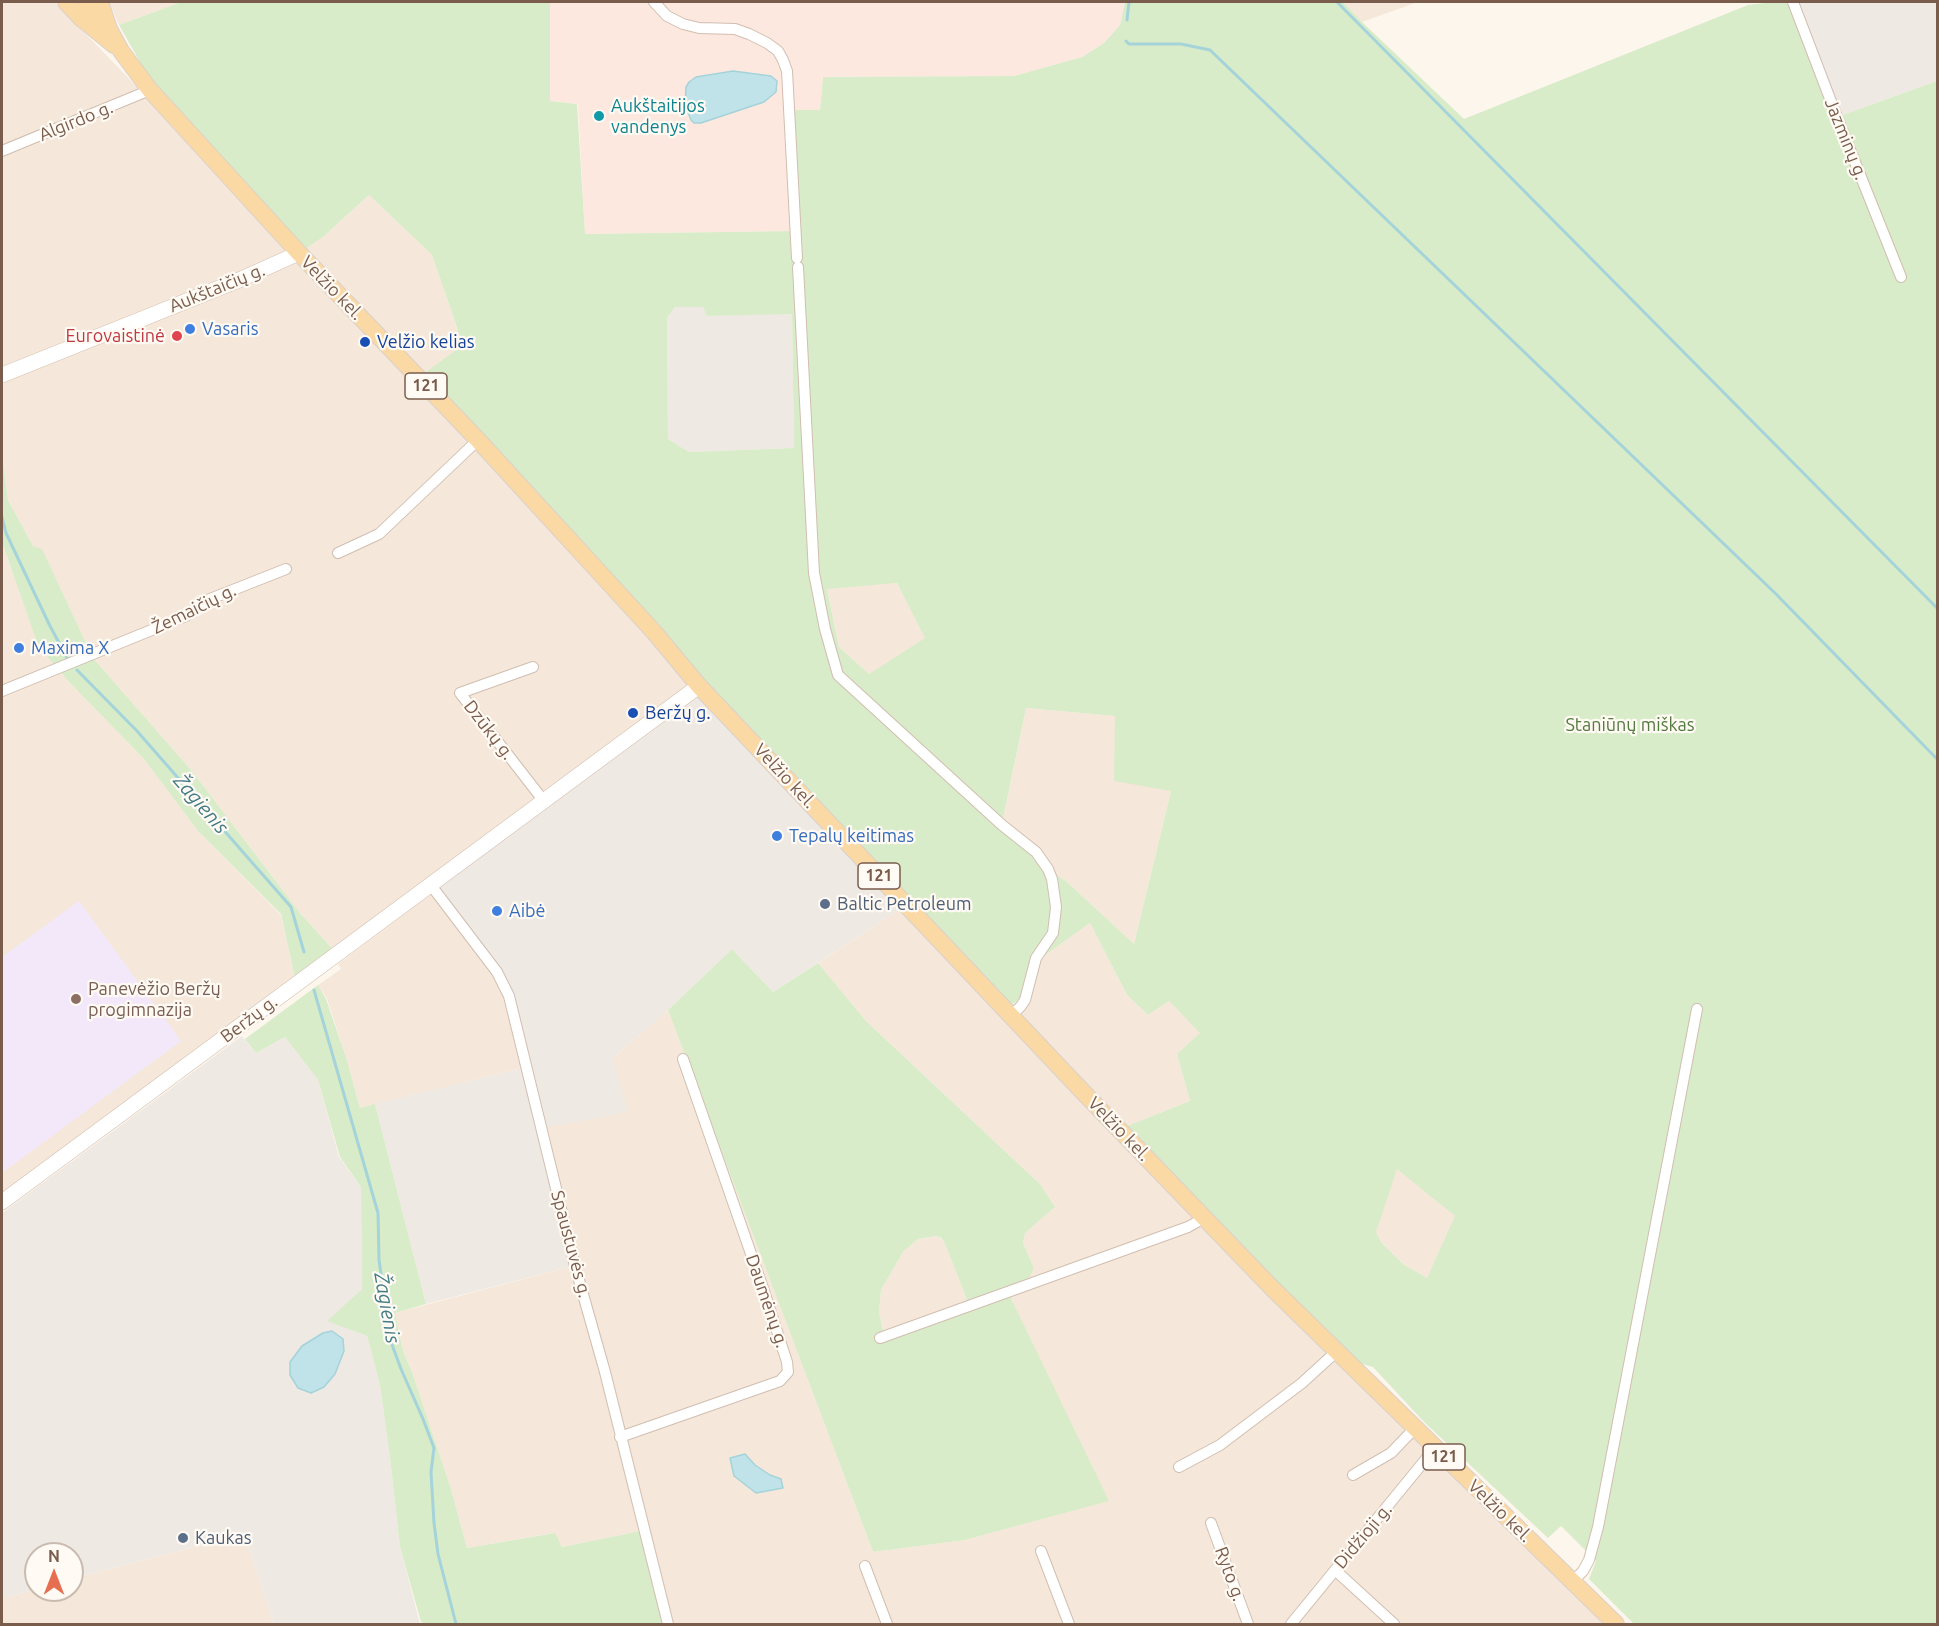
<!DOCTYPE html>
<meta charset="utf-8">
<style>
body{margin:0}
#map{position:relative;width:1939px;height:1626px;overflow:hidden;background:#fdf6ec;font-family:Ubuntu,sans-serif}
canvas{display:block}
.frame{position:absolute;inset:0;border:3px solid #7a5c4d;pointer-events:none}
.north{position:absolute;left:24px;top:1542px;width:60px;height:60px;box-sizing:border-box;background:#fffaf3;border:2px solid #cabbb1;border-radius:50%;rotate:0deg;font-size:16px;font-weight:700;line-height:24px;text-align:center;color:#7a5c4d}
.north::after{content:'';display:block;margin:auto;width:21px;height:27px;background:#e76f51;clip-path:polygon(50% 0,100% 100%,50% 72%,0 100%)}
</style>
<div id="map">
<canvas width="1939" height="1626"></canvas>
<div class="frame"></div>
<div class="north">N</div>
</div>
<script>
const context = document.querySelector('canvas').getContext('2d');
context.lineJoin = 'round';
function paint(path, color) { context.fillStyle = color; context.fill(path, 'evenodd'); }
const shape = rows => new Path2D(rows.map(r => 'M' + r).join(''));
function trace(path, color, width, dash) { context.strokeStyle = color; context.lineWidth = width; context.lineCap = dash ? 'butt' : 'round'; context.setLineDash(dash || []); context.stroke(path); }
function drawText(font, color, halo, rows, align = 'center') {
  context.font = font + ' Ubuntu,sans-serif'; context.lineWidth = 4.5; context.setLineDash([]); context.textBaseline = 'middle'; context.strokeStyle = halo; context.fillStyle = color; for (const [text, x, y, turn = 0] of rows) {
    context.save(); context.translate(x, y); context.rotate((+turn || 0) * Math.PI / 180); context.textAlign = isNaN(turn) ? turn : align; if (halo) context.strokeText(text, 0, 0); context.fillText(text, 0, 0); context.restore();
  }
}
const residential = shape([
 [2,2,55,2,136,86,150,90,324,236,369,195,432,255,463,346,419,378,699,686,337,954,300,913,192,771,93,658,42,550,33,546,8,500,2,454],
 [109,2,181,2,119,25],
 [1343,2,1418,2,1362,22],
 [2,542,38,646,69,682,144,759,198,831,281,915,296,983,2,1202],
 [897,583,926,638,869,674,839,647,827,588],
 [1026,708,1116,716,1171,791,1134,944,1067,882,1048,869,1002,825],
 [438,889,498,970,530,1066,360,1108,347,1060,327,999,318,985,341,969,338,964],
 [902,908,1606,1624,664,1624,640,1531,562,1547,554,1533,467,1548,451,1489,412,1372,403,1351,395,1313,573,1266,537,1129,613,1058,668,1010,873,1552,965,1540,1108,1501,1006,1288,1034,1268,1023,1243,1025,1233,1055,1207,1041,1185,866,1021,818,963],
 [1090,923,1127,995,1148,1015,1169,1001,1201,1033,1177,1054,1190,1101,1127,1126,1011,1006,1023,997,1030,966],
 [1397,1168,1456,1216,1427,1278,1403,1264,1381,1242,1375,1232],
 [936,1236,940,1238,945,1244,971,1310,885,1340,879,1312,881,1290,903,1252,918,1239],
 [244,1534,274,1624,2,1624,2,1599,36,1589,72,1590,72,1579]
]);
const commercial = shape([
 [550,2,1125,2,1120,25,1104,43,1082,57,1014,76,823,77,820,110,790,110,796,231,585,234,578,104,550,101]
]);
const industrial = shape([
 [1793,2,1937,2,1937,81,1837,117],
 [675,307,703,307,708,316,792,313,794,448,689,452,668,439,667,318],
 [699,686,902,908,773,992,732,949,668,1010,613,1058,628,1112,537,1129,573,1266,426,1304,375,1104,530,1066,512,995,438,889,529,811],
 [242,1036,256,1053,285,1037,318,1080,339,1157,361,1187,362,1289,328,1321,367,1336,380,1385,390,1458,400,1547,420,1624,274,1624,244,1534,72,1579,72,1554,36,1554,36,1589,2,1599,2,1213]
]);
const education = shape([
 [79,901,181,1041,2,1173,2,957]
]);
const green = shape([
 [181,2,550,2,550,101,577,104,585,234,795,231,789,110,820,110,823,77,1014,76,1082,57,1104,43,1120,25,1125,2,1343,2,1362,22,1464,119,1748,5,1773,2,1793,2,1837,117,1937,81,1937,1624,1634,1624,1589,1579,1596,1561,1561,1526,1548,1538,1424,1422,1373,1367,1344,1359,1127,1126,1190,1101,1177,1054,1200,1033,1169,1001,1148,1015,1127,995,1090,923,1030,966,1023,997,1011,1005,418,378,463,345,432,255,369,195,324,236,299,253,165,99,144,69,119,25],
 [675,307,703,307,707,316,792,314,794,448,689,452,668,439,667,318],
 [897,583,925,638,869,674,839,647,827,589],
 [1026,708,1115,716,1114,781,1171,791,1134,944,1067,882,1048,869,1002,824],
 [1397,1169,1455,1216,1427,1278,1403,1264,1381,1242,1376,1232],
 [2,454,8,500,33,546,42,549,93,658,192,771,300,913,337,954,296,983,281,914,198,831,144,759,69,682,38,646,2,542],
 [732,949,773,992,818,963,866,1021,1041,1185,1055,1207,1025,1233,1023,1243,1034,1268,1029,1278,1006,1288,1109,1501,965,1540,873,1552,668,1010],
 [936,1236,941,1238,945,1244,971,1310,885,1340,879,1312,881,1290,903,1252,918,1239],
 [318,985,326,999,347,1060,360,1108,375,1104,426,1304,395,1313,403,1351,412,1372,451,1489,467,1548,555,1533,562,1547,640,1531,664,1624,426,1624,421,1622,400,1547,390,1458,380,1385,367,1336,327,1321,362,1289,361,1187,340,1157,318,1080,285,1037,256,1053,245,1039]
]);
const water = shape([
 [733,71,771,76,777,81,776,92,764,102,701,123,694,123,691,120,685,105,686,87,689,82,696,77,733,71],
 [332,1331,343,1339,344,1351,335,1374,324,1387,311,1393,298,1388,290,1375,290,1362,302,1346,323,1333,332,1331],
 [745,1454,755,1465,770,1475,781,1479,783,1488,756,1493,734,1476,730,1458,745,1454]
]);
const stream = shape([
 [1337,2,1938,609],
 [1127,20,1129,2],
 [1126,41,1129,44,1181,44,1210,50,1776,594,1938,760],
 [2,517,6,533,49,624,67,658],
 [77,670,137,731,291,907,304,952],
 [314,990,378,1213,379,1260,391,1342,401,1369,423,1419,434,1448,431,1472,434,1523,438,1554,456,1624]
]);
const street = shape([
 [654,2,667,16,683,24,699,28,735,29,749,34,767,43,778,51,783,60,787,71,797,258],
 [1793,2,1837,117,1901,277],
 [2,151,150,90],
 [798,267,814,573,825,629,838,675,1002,825,1036,852,1048,869,1052,879,1056,907,1053,933,1036,958,1025,1000,1021,1006,1011,1016],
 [338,553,379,534,478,440],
 [533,667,460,693,543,800],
 [2,691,186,616,205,601,286,569],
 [430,884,497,972,509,996,575,1266,605,1372,668,1624],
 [880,1338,1188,1227,1204,1218],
 [620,1437,780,1381,788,1372,787,1362,764,1291,683,1059],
 [1179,1467,1220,1445,1302,1383,1337,1351],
 [1353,1475,1391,1453,1415,1428],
 [1211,1523,1248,1624],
 [1041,1551,1069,1624],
 [865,1566,887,1624],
 [1335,1570,1394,1624],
 [1572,1582,1583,1571,1589,1560,1598,1527,1697,1009],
 [1291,1624,1435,1448]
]);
const secondary = shape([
 [2,375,239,280,299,253],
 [2,1202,699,686]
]);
const primary = shape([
 [66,2,81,18,114,45],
 [87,2,102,23],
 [100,2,109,29,121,51,150,90,299,253,478,440,654,632,699,686,1084,1093,1272,1288,1616,1624]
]);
const markers = [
 [599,116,6,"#0f9aa8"],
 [190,329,6,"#3f7fe0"],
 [177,336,6,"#e0444e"],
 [365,342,6,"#1a4fb4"],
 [19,648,6,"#3f7fe0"],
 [633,713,6,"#1a4fb4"],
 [777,836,6,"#3f7fe0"],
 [825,904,6,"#5c6f8a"],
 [497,911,6,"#3f7fe0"],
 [76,999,6,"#8d6e63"],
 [183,1538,6,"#5c6f8a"]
];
const shields = [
 [426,386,42],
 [879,876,42],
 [1444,1457,42]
];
const shieldNames = [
 ["121",426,386],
 ["121",879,876],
 ["121",1444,1457]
];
const cultureNames = [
 ["Aukštaitijos",611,106],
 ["vandenys",611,127]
];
const streetNames = [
 ["Algirdo g.",76,121,-22],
 ["Jazminų g.",1846,139,68],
 ["Aukštaičių g.",217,288,-22],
 ["Velžio kel.",332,288,46],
 ["Žemaičių g.",194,609,-26],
 ["Dzūkų g.",489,730,52],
 ["Velžio kel.",785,776,47],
 ["Beržų g.",249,1019,-37],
 ["Velžio kel.",1119,1129,46],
 ["Spaustuvės g.",571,1244,75],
 ["Daumėnų g.",767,1301,71],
 ["Velžio kel.",1500,1511,44],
 ["Didžioji g.",1363,1536,-50],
 ["Ryto g.",1230,1574,70]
];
const shopNames = [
 ["Vasaris",202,329],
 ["Maxima X",31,648],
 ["Tepalų keitimas",789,836],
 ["Aibė",509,911]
];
const healthNames = [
 ["Eurovaistinė",165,336]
];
const transitNames = [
 ["Velžio kelias",377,342],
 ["Beržų g.",645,713]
];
const parkNames = [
 ["Staniūnų miškas",1630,725]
];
const serviceNames = [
 ["Baltic Petroleum",837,904],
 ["Kaukas",195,1538]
];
const educationNames = [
 ["Panevėžio Beržų",88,989],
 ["progimnazija",88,1010]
];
const waterNames = [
 ["Žagienis",201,804,49],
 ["Žagienis",387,1308,80]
];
paint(residential, '#f5e8da');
paint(commercial, '#fde8e0');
paint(industrial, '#efe9e4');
paint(education, '#f3e8fa');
paint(green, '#d8ecc9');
paint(water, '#bfe3e8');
trace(water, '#a5d3da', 1.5);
trace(stream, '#a5d3da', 3);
trace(street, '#d1beb0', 12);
trace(secondary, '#d6c0b0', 16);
trace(primary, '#dad1cd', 18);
trace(street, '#fff', 10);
trace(secondary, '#fff', 15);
trace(primary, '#fbd9a5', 16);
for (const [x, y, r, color] of markers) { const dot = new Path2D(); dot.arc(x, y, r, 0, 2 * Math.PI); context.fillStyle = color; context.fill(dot); trace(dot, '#fffaf3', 2); }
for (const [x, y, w] of shields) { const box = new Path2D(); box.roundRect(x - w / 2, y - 13, w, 26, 4.5); context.fillStyle = '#fffaf3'; context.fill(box); trace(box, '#7a5c4d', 1.5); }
drawText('bold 16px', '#7a5c4d', null, shieldNames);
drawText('18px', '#0d838f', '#fffaf3', cultureNames, 'left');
drawText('18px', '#7a5c4d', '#fffaf3', streetNames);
drawText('18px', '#366cbe', '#fffaf3', shopNames, 'left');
drawText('18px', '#be3a42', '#fffaf3', healthNames, 'right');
drawText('18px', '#164399', '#fffaf3', transitNames, 'left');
drawText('18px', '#537a41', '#fffaf3', parkNames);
drawText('18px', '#4e5e75', '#fffaf3', serviceNames, 'left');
drawText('18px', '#785e54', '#fffaf3', educationNames, 'left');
drawText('italic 20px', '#437c86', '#fffaf3', waterNames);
</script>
